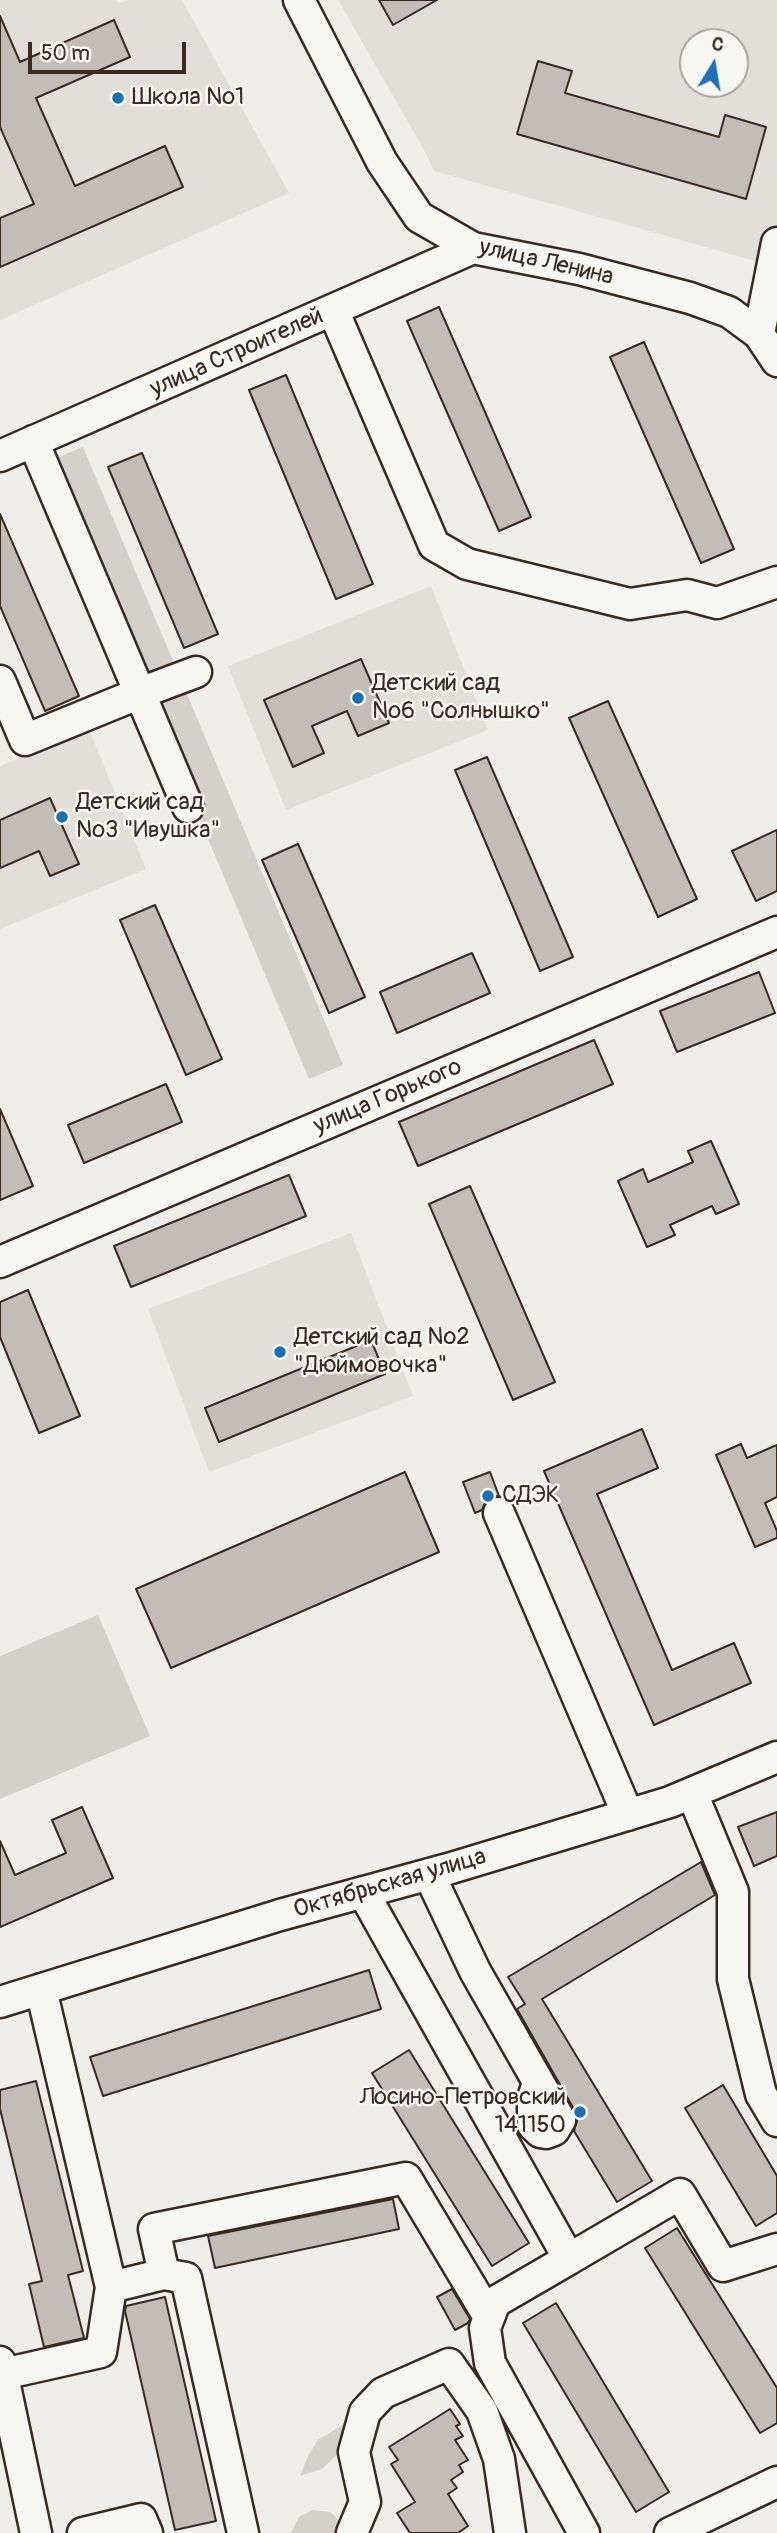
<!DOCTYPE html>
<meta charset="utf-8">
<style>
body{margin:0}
#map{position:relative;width:777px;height:2533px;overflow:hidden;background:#efeeea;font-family:Pangolin,sans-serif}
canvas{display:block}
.north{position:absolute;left:679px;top:28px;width:70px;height:70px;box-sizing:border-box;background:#f6f6f2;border:2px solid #aba49d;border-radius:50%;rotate:11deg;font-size:19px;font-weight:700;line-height:28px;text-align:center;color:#3b2a1e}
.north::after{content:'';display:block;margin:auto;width:24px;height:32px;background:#1f6fb2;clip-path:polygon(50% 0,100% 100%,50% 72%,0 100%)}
.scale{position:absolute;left:28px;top:42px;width:158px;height:32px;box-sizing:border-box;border:4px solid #3b2a1e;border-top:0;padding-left:9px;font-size:21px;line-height:24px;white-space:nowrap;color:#3b2a1e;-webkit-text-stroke:5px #f6f6f2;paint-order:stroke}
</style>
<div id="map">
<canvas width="777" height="2533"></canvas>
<div class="north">С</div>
<div class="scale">50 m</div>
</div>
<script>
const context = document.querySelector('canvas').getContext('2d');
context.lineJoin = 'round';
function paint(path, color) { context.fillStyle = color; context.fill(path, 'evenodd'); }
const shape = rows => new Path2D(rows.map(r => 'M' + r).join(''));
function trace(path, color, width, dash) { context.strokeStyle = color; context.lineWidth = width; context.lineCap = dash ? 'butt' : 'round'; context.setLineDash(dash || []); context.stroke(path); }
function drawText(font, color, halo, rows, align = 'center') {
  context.font = font + ' Pangolin,sans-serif'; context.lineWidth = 5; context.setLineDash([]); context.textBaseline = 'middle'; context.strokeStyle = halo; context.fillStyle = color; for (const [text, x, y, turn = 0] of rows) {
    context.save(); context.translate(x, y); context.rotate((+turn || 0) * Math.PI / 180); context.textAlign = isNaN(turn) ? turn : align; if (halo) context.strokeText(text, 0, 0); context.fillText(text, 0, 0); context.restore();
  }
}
const built = shape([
 [0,0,115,0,120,3,129,0,182,0,289,193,0,320],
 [338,0,777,0,777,267,434,171,423,148],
 [693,42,735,42,735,84,693,84],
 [431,586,488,730,286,810,228,666],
 [89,729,146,869,0,929,0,766],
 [351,1233,413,1396,209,1472,148,1309]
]);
const green = shape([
 [83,447,343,1065,309,1079,49,461],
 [98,1615,150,1736,0,1799,0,1656],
 [344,2424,344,2440,337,2455,322,2469,300,2476,308,2456,318,2440],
 [313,2510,330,2512,337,2518,344,2533,291,2533,299,2517]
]);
const building = shape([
 [379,0,437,0,393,25,379,0],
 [0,16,20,62,114,20,130,57,36,98,75,186,165,146,183,187,0,267,0,218,34,204,0,127,0,16],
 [538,61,572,71,565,93,719,137,725,115,766,127,746,199,517,134,538,61],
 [439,307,531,517,499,531,407,321,439,307],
 [644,342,734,549,701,563,610,357,644,342],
 [286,375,373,584,336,599,249,390,286,375],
 [142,453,218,634,184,648,108,467,142,453],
 [0,514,79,696,45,711,0,606,0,514],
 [361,659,389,723,358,736,347,711,312,726,324,753,293,767,264,700,361,659],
 [608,701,697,899,658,917,569,718,608,701],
 [487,757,573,957,540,971,455,770,487,757],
 [50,798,79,864,50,876,39,851,0,868,0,820,50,798],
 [777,830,777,891,756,901,732,851,777,830],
 [298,844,365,997,329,1013,262,860,298,844],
 [155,905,222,1059,186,1075,120,920,155,905],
 [472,953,490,993,397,1033,380,992,472,953],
 [759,972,775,1013,677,1052,660,1011,759,972],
 [594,1040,613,1084,418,1166,399,1122,594,1040],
 [166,1084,182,1122,84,1163,68,1125,166,1084],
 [0,1109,33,1186,0,1200,0,1109],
 [711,1141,739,1204,716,1214,712,1206,670,1225,675,1235,647,1247,618,1181,643,1169,648,1182,693,1162,688,1151,711,1141],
 [289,1175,306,1216,131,1287,114,1246,289,1175],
 [470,1186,555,1382,513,1400,429,1204,470,1186],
 [28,1290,80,1416,39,1433,0,1337,0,1302,28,1290],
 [371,1340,385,1374,219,1442,205,1408,371,1340],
 [642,1429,658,1468,597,1494,672,1670,734,1643,751,1683,654,1725,544,1471,642,1429],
 [741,1444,747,1458,777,1445,777,1497,765,1503,777,1531,777,1538,755,1547,716,1455,741,1444],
 [405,1472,439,1552,171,1668,136,1589,405,1472],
 [490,1472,499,1496,492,1497,485,1503,482,1510,475,1513,463,1482,490,1472],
 [82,1807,113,1878,0,1927,0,1841,15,1875,66,1853,52,1820,82,1807],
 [777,1812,777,1856,754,1866,738,1827,777,1812],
 [701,1862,715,1895,542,1999,652,2181,617,2202,574,2131,577,2121,575,2111,517,2009,525,2004,508,1977,701,1862],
 [369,1970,381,2009,103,2096,90,2057,369,1970],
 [409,2050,529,2243,492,2266,372,2073,409,2050],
 [36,2081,83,2271,68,2275,84,2338,44,2347,29,2284,42,2281,0,2109,0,2090,36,2081],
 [723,2085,777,2176,777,2213,756,2226,685,2108,723,2085],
 [393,2199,399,2229,215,2268,208,2236,393,2199],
 [677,2228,777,2388,777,2423,760,2433,645,2248,677,2228],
 [452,2289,470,2319,468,2323,455,2330,437,2297,452,2289],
 [165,2297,216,2521,175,2530,125,2311,126,2306,165,2297],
 [556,2303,669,2492,636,2512,523,2323,556,2303],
 [450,2409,460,2424,456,2426,463,2436,455,2440,468,2460,459,2465,463,2472,451,2480,457,2488,448,2494,468,2526,458,2533,410,2533,397,2513,415,2502,391,2464,398,2460,389,2447,450,2409]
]);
const minor = shape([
 [299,0,382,162,419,217,473,248,579,269,690,298,729,312,759,334,777,361],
 [333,310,434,545,467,564,630,604,687,595,717,603,777,582],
 [759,334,777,243],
 [33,441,188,807],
 [0,456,473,248],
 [0,681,25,740,140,693,196,672],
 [0,1262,777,932],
 [499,1513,628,1815],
 [692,1793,733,1892,733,1979,761,2094,777,2121],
 [429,1874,475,1971,560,2120,554,2130,546,2133,540,2132,533,2125,533,2098,538,2083],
 [363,1892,569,2259,495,2302,485,2328,490,2363,584,2533],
 [41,1989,111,2287],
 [0,2002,280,1915,448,1869,670,1802,777,1757],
 [569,2259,680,2194,723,2266,777,2249],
 [164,2274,186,2278,243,2533],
 [0,2362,36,2533],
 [3,2374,101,2352,111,2287,164,2274,154,2229,406,2178,489,2317],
 [83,2533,141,2519,147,2533],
 [352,2533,365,2502,354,2452,365,2412,383,2393,449,2364,482,2411,499,2459,510,2533],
 [670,2533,777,2482]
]);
const markers = [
 [118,98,7,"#1f6fb2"],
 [358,698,7,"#1f6fb2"],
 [62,817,7,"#1f6fb2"],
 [280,1352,7,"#1f6fb2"],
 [488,1496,7,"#1f6fb2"],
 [580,2112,7,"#1f6fb2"]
];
const poiNames = [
 ["Школа №1",132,98],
 ["Детский сад",372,684],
 ["№6 \"Солнышко\"",372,712],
 ["Детский сад",76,803],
 ["№3 \"Ивушка\"",76,831],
 ["Детский сад №2",294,1338],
 ["\"Дюймовочка\"",294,1366],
 ["СДЭК",502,1496],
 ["Лосино-Петровский",566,2098,"right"],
 ["141150",566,2126,"right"]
];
const streetNames = [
 ["улица Ленина",546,263,13],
 ["улица Строителей",237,353,-24],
 ["улица Горького",388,1097,-23],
 ["Октябрьская улица",390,1884,-16]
];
paint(built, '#e2dfdb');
paint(green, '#d4d1cc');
paint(building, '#c2bdb7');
trace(building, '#3b2a1e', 2);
trace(minor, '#3b2a1e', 35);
trace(minor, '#f6f6f2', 30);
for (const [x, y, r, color] of markers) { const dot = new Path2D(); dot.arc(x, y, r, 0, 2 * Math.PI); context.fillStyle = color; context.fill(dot); trace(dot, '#f6f6f2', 2.5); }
drawText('24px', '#3b2a1e', '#f6f6f2', poiNames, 'left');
drawText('24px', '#3b2a1e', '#f6f6f2', streetNames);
</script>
